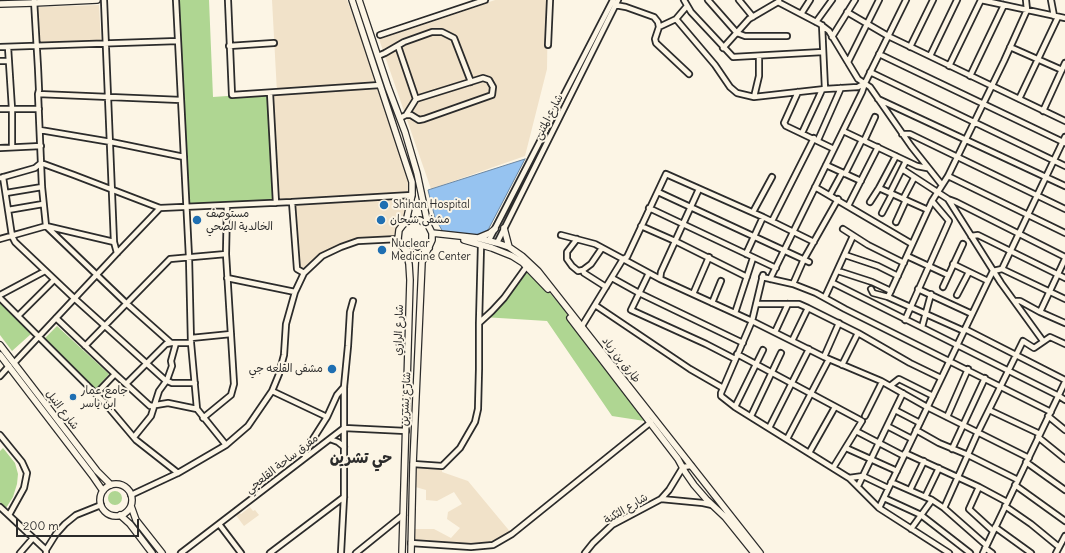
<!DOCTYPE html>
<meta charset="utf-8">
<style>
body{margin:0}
#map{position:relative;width:1065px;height:553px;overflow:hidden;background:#fcf5e5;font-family:Delius,sans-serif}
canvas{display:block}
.scale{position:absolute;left:16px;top:519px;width:123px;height:18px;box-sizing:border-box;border:2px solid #2b2b2b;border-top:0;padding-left:5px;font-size:12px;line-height:14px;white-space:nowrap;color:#2b2b2b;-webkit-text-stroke:3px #fcf5e5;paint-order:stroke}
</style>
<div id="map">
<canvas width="1065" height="553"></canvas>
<div class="scale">200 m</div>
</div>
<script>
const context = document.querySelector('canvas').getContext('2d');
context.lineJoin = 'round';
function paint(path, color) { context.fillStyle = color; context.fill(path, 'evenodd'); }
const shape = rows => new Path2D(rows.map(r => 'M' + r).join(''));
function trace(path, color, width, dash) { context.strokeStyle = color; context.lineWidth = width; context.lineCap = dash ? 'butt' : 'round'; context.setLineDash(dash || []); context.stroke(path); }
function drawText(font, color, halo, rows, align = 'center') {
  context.font = font + ' Delius,"Playpen Sans Arabic",sans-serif'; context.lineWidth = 4; context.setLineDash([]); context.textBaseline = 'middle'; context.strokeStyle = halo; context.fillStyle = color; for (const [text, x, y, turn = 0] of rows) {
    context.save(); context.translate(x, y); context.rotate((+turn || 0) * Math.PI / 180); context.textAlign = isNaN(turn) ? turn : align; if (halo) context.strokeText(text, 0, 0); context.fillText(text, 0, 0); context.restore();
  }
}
const built = shape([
 [272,0,347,0,386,103,412,182,412,195,398,239,358,241,322,256,304,273,297,269,292,203,276,203,270,94,277,93],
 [495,0,548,0,547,69,525,156,431,189,379,39],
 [99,5,101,43,42,45,40,43,37,7],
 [413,464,442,466,442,472,468,481,512,534,493,545,471,547,411,543,411,529,434,529,451,538,460,528,447,519,448,512,462,504,454,492,437,501,426,500,426,490,412,486],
 [250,507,253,511,255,510,259,515,244,526,235,514,237,512,241,514]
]);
const green = shape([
 [176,0,209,0,213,97,270,93,276,203,187,207],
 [527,266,561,306,651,422,612,416,547,321,483,317],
 [0,300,31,334,12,351,0,335],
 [57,326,109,374,96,389,45,338],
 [3,448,15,463,18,474,17,484,13,497,6,508,0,502,0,451],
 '108 498a7 7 0 1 1 14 0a7 7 0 1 1-14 0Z'
]);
const water = shape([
 [525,159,488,230,477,236,443,232,435,218,428,190,525,159]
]);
const minor = shape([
 [34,0,38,68,39,90,38,94,42,187,46,226,126,303,171,343,191,343],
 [104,0,114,242,117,253],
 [176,0,189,257,191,343,197,409,226,445],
 [228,0,232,95,380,85],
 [684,0,691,12,733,57,823,52],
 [708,0,737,33,745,36,787,36],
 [739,0,753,17],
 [779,0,778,2,820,24,829,31,858,79,870,87,911,146,942,185],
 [981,0,1065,18],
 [1051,0,1054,16],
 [615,5,626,7,654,17,658,22,659,27,655,39,656,43,689,74],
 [847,12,888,36,1065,121],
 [801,14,810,0],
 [676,19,715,65,730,87,737,93,754,97,825,89,858,87,865,83,906,0],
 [816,22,832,0],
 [822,25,825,89],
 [659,27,676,19,687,6],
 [380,35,485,0],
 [832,37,855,0],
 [548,45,550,0],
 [229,46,274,43],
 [398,46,416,99],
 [0,47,178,41],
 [8,47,12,109,12,147],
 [910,47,933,0],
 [1010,47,1062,70],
 [723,48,749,19,778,2],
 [879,54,1065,143],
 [378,56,385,53,404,42,432,32,442,32,454,38,471,82],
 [930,56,957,0],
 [0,61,9,61],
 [848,62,879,0],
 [949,66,981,0],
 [870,72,1065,166],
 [970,76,1004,5],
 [798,92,784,123,786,126,834,149],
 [270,93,276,203],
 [38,94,181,100],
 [754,97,759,76,759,56],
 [878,99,1065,186],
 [1019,99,1058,17],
 [0,109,39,109],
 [1043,111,1065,63],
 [400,118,406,115,416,99,419,98,483,78,489,80,493,87,492,95,424,119,419,120,411,115,406,115],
 [40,130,111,142,184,157],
 [843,131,917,166,927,168],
 [802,133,822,90],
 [902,134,910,134,1065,209],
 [818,140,841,88],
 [864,141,875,117],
 [0,148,41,146],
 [826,165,861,181],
 [902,169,948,199,1001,283,1043,341],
 [845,174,862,140],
 [948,176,1065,233],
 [3,177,12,236,15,242,74,298,165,380,172,383,195,383],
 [0,178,35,168,41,163,74,175,160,208,292,202,412,195],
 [815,187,912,244],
 [879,188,928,210],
 [699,189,661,272,660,279,752,321,824,357,881,381,927,407,1029,458],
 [658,192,809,262],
 [6,193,42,187],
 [890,193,906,161],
 [830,195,842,173],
 [903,199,914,178],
 [948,199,956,202,1065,257],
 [292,202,297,269,304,273],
 [870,202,879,188,896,156],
 [848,206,878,147],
 [649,208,776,268],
 [8,210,43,204],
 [753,212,772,177],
 [882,213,892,194],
 [772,221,814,138],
 [896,222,906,200],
 [641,226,675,241,747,277],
 [843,229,868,245,904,263],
 [561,235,595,244,623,259,582,326],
 [971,236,978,235,1065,278],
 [0,239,46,226,114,242],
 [577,239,567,252,567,259,572,266,578,271,583,270,591,264,602,248],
 [489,240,613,0],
 [497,243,618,0],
 [746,254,763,217],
 [845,255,878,266,898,276],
 [907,256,948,275],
 [953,264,988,281],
 [1002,269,1065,299],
 [583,270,584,273,606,287],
 [838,271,872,282,891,291],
 [649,273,631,310,706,344,735,359],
 [763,275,752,321,721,393,721,396,735,407,849,478,879,508],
 [762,277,793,284,816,293,845,309,1051,412],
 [227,278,295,292],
 [612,278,639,293,743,343],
 [660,279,623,259,627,257,666,174,763,217,814,242],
 [770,279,862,92,865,83],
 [833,283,1059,396,1065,400],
 [793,284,804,259,838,199],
 [943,287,963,244],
 [871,289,873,293,888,297,964,331],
 [918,289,972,314],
 [693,294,709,257],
 [0,295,45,271],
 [957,295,969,272],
 [825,297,853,236],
 [888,297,932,201,948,176,1004,61,1027,10,1026,0],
 [0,298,104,402,136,440,178,473],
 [1015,301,1020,301,1040,312,1065,323],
 [712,303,721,281],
 [756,304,799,304,808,308,858,333,910,363,941,378],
 [595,305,690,369,723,388],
 [1040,312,1065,259],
 [735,313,753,258],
 [18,316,54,280],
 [56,318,115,374,96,394],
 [905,320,949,221,932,201],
 [479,323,481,245],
 [922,327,931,294],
 [965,329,1065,380],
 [775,332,788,304],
 [191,338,231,334],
 [792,341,808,308],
 [85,346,170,259,226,254],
 [737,354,862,421,833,468],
 [824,357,839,323],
 [14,363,117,253,160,208],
 [842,365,858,333],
 [115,374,150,406,168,403,197,409],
 [0,376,9,366],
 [126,384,166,344,171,343],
 [890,386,899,379,933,396],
 [272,391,327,417],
 [735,407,763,350],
 [895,410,920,423],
 [989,410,1040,434],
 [751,416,781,353],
 [865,416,882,382],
 [1048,416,1065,430],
 [947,417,968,369],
 [203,418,231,395,234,384,226,254,227,205],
 [887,426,912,439],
 [769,428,809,349],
 [916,430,939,443,968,455,1018,480],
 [856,431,904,456],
 [0,435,22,462,27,473,24,488,9,515],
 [134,437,151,416,159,391,167,380,172,366,171,361,176,343],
 [1038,437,1065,459],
 [330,439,338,442,344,447],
 [787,439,829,359],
 [846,448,897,471],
 [952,449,985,378],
 [809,453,835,407],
 [905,453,979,487,1007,502],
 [305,457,306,450,327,417,337,395,344,387],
 [1026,462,1065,490],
 [413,464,442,466,460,448,475,422,478,409,479,369,479,323,492,311,504,298,527,266],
 [849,478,863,476,888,488],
 [891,482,932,500,944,508,986,545],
 [1015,485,1065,521],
 [858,486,903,393],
 [979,487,969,509,993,531],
 [910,490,924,461],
 [131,495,178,473,226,445,248,426,272,391,279,374,284,355,286,324,295,292,304,273,322,256,341,247,358,241,398,239],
 [925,497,939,468],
 [884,498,921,515,970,553],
 [661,499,703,503,712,505],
 [1005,506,1031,524,1059,547],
 [0,507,46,550],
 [944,508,978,432,1023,341,1034,348,1050,337,1065,344],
 [219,524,241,553],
 [995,527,1031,553],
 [911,529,932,500],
 [411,543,471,547,493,545,512,534,651,422],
 [985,548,992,553],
 [20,553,33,538],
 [46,553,46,550,56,534,65,524,76,515,101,505],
 [181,553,344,428,406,431],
 [270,553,344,497],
 [341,553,344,497,344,387,348,346,350,312,353,301],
 [356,553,403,515],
 [585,553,593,543,612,525,661,499,669,490,683,467,691,466],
 [949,553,879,508,988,281,993,271,1002,269,1065,137],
 [983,553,1065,382],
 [1056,553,1065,536]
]);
const major = shape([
 [352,0,412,182,412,195,406,222],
 [359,0,388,87,405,132,417,173,428,225],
 [0,4,34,3,97,0],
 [504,228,509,247],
 [432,233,478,238,497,243,509,247,522,256,538,271,760,553],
 [478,238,490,233,495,229],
 [464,240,492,248,512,256,523,263,548,289],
 [570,318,678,459,685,472,694,485,707,500,725,517,754,553],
 [0,345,97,471,111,485],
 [0,355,92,475,103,491],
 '100 500a16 16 0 1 1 32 0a16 16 0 1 1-32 0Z',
 [131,506,136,520,162,553],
 [120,515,130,524,152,553],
 [402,553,410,280,409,264,406,251],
 [411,553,413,464,422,262,432,240,432,233,428,225,420,220,412,220,406,222,402,226,399,230,398,239,400,244,406,251,418,254,423,252,429,248]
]);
const markers = [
 [384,205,5,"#1f6fb2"],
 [197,220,5,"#1f6fb2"],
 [381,220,5,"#1f6fb2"],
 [382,250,5,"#1f6fb2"],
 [332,369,5,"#1f6fb2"],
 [73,397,4,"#1f6fb2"]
];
const streetNames = [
 ["شارع المثنى",549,117,-63],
 ["شارع الرازي",399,330,-88],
 ["طارق بن زياد",621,360,52],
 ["شارع تشرين",406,399,-87],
 ["شارع النيل",62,410,52],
 ["مفرق ساحة القلعجي",282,464,-38],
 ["شارع الثكنة",626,509,-31]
];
const poiNames = [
 ["Shihan Hospital",393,205],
 ["مستوصف",206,214],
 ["الخالدية الصحي",206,227],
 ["مشفى شيحان",390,220],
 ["Nuclear",391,244],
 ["Medicine Center",391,257],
 ["مشفى القلعه جي",323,369,"right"],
 ["جامع عمار",81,391],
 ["ابن ياسر",81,404]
];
const districtNames = [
 ["حي تشرين",361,459]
];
paint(built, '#f1e2c9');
paint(green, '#afd692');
paint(water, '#96c3f0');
trace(water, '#6b86a1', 1);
trace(minor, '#2b2b2b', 8);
trace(major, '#2b2b2b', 8);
trace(minor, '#fcf5e5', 4.5);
trace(major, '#fcf5e5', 5.5);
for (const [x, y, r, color] of markers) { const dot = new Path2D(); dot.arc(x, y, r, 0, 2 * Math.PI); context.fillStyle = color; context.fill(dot); trace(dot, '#fcf5e5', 1.5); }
drawText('11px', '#2b2b2b', '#fcf5e5', streetNames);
drawText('11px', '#2b2b2b', '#fcf5e5', poiNames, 'left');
drawText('bold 15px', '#2b2b2b', '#fcf5e5', districtNames);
</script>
